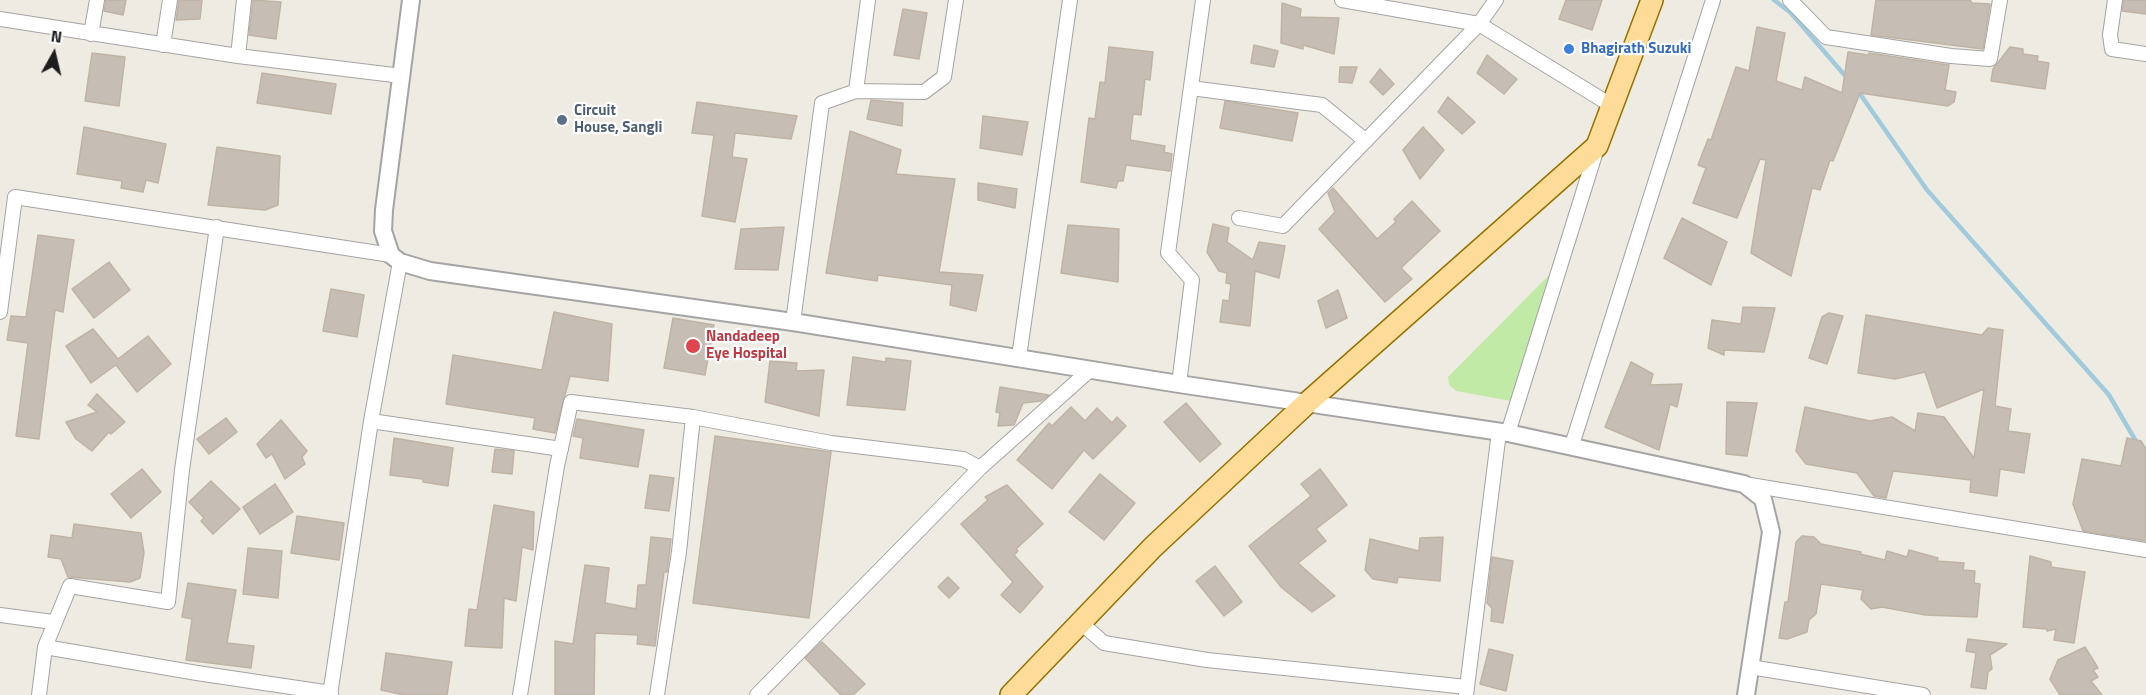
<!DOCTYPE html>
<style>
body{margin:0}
#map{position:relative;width:2146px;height:695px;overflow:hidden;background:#eeebe2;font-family:"Titillium Web",sans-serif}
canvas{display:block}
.north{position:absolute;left:24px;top:24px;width:60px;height:60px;-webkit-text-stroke:4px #fff;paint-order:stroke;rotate:8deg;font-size:16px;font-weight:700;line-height:24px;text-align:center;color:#1d1d1d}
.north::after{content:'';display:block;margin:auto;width:21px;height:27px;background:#1d1d1d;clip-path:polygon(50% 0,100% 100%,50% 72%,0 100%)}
</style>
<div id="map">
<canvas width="2146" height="695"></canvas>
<div class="north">N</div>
</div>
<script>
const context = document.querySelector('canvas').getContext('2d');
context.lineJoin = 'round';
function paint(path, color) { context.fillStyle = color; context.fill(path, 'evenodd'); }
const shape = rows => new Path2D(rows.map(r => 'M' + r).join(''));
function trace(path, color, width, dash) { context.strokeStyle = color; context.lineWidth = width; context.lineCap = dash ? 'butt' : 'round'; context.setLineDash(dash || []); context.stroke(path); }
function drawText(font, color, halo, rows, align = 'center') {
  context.font = font + ' "Titillium Web",sans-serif'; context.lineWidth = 4.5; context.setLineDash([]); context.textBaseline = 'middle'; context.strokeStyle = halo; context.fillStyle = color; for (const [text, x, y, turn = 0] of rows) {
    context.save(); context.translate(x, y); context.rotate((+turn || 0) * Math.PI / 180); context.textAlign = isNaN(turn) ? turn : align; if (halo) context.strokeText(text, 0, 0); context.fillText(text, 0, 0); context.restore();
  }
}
const grass = shape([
 [1558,266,1516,400,1511,401,1456,391,1449,385,1448,377]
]);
const stream = shape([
 [1774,0,1791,13,1847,78],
 [1858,91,1927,190,2109,395,2137,443]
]);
const building = shape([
 [106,0,126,0,123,15,104,11,106,0],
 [179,0,202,0,200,19,176,20,179,0],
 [253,0,281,2,276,39,249,35,253,0],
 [1566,0,1602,0,1592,30,1559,19,1566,0],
 [1876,0,1970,0,1972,3,1990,4,1983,49,1871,35,1876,0],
 [2124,0,2146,0,2146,14,2122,11,2124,0],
 [1282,3,1301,9,1300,17,1339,18,1334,54,1303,45,1303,49,1281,43,1282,3],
 [903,9,927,13,919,59,894,55,903,9],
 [1757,27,1785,33,1776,81,1802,90,1805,77,1842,93,1848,52,1868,55,1869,53,1949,65,1945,90,1956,92,1954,102,1948,106,1860,93,1833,161,1830,160,1820,190,1812,188,1791,276,1751,253,1766,160,1760,159,1737,218,1693,203,1706,168,1698,165,1708,139,1711,140,1736,67,1749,71,1757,27],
 [1254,45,1278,51,1274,67,1251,63,1254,45],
 [1109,47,1153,52,1150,80,1145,79,1141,115,1133,114,1130,140,1165,146,1164,152,1172,154,1170,171,1126,165,1123,181,1118,181,1116,188,1081,182,1089,118,1095,119,1100,82,1105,83,1109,47],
 [2010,47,2023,49,2023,54,2038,56,2037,61,2049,63,2045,89,1991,81,1993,69,2010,47],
 [92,53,125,57,119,106,85,101,92,53],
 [1487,55,1517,79,1504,94,1477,73,1487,55],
 [1340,67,1357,67,1352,83,1339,82,1340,67],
 [1380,69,1394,84,1383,95,1370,82,1380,69],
 [262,73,336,84,331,114,257,103,262,73],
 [1448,97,1475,122,1462,134,1438,112,1448,97],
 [871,100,903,103,902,126,867,119,871,100],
 [1225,101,1298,113,1292,141,1220,128,1225,101],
 [697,102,797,116,791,139,735,133,732,157,747,159,735,222,702,216,714,135,692,133,697,102],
 [983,116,1028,122,1022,155,980,148,983,116],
 [84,127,166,144,158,183,146,180,143,192,121,188,122,181,77,174,84,127],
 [1423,127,1444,150,1420,179,1403,150,1423,127],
 [850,131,901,150,896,174,955,179,939,272,983,275,976,311,950,305,952,285,878,275,877,281,826,273,850,131],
 [217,147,280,156,278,205,265,210,208,205,217,147],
 [978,183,1017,189,1015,208,978,200,978,183],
 [1333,188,1377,239,1396,222,1394,219,1412,201,1440,231,1401,268,1412,279,1385,302,1319,229,1335,212,1328,193,1333,188],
 [1682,218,1727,242,1711,285,1664,258,1682,218],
 [1213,224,1229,228,1227,242,1253,260,1259,242,1285,246,1279,278,1255,271,1250,326,1220,322,1223,300,1229,301,1231,284,1226,283,1227,273,1219,271,1207,252,1213,224],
 [1068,225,1119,229,1118,282,1061,273,1068,225],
 [784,227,778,270,735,269,741,229,784,227],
 [38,235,74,240,63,312,55,310,39,439,16,436,28,343,7,340,11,316,26,317,38,235],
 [109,262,130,290,94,318,72,289,109,262],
 [331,289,364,295,357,337,323,331,331,289],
 [1338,290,1347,318,1326,328,1318,301,1338,290],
 [1743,307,1775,308,1764,352,1724,350,1724,355,1708,348,1712,320,1741,324,1743,307],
 [554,312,612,324,608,381,570,376,555,433,533,429,535,418,446,404,453,355,542,370,554,312],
 [1829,313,1843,316,1827,364,1809,358,1822,317,1829,313],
 [1866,315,1982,335,1988,328,2003,330,1995,406,2011,409,2008,431,2030,434,2024,473,2000,469,1997,496,1970,492,1971,480,1893,471,1886,498,1874,496,1857,473,1806,464,1796,451,1805,407,1870,421,1892,417,1915,431,1918,413,1944,417,1974,458,1984,389,1937,408,1925,372,1895,379,1858,373,1866,315],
 [673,318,714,325,705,375,664,368,673,318],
 [93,329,118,359,148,336,171,364,137,392,116,365,91,383,66,346,93,329],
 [853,357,886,362,886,358,911,361,905,410,847,405,853,357],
 [770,361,797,363,796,371,824,370,819,416,765,402,770,361],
 [1631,362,1653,374,1650,385,1682,384,1677,407,1670,404,1659,450,1605,427,1631,362],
 [1000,387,1049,395,1041,401,1023,403,1014,425,998,426,1000,413,996,412,1000,387],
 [97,394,125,422,111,434,109,432,92,451,76,439,66,422,97,412,88,405,97,394],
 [1727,402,1757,403,1747,456,1726,454,1727,402],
 [1186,403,1221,444,1200,462,1164,422,1186,403],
 [1071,407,1085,421,1097,408,1112,423,1117,417,1126,426,1093,459,1084,450,1052,489,1017,460,1049,423,1052,426,1071,407],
 [226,418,237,432,209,454,197,439,226,418],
 [577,419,644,430,638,467,580,458,583,438,573,436,577,419],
 [281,420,307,451,302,457,305,464,285,479,272,454,266,458,257,444,281,420],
 [715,436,831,452,809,618,693,603,715,436],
 [394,438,453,448,448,486,423,482,423,479,390,475,394,438],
 [2127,438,2141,441,2146,449,2146,541,2083,531,2073,504,2082,459,2121,466,2127,438],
 [495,449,514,451,512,474,492,472,495,449],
 [142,469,161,492,131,518,111,494,142,469],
 [1320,469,1347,505,1316,529,1326,541,1298,563,1335,596,1312,612,1281,587,1249,546,1311,496,1301,484,1320,469],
 [1100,474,1135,503,1104,540,1069,512,1100,474],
 [650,475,674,478,669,511,645,508,650,475],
 [211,481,240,509,213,534,201,521,204,518,189,502,211,481],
 [275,484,293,512,260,534,243,507,275,484],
 [1007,485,1043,524,1016,549,1018,551,1014,555,1043,587,1020,613,1001,595,1013,582,961,524,988,500,985,497,1007,485],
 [494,505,534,512,533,550,522,547,516,601,504,598,502,648,465,646,469,609,477,610,494,505],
 [297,516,344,523,339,560,291,553,297,516],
 [74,524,141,533,144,553,140,578,130,582,68,577,61,559,48,557,51,535,72,538,74,524],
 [1802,536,1814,537,1821,544,1861,552,1860,554,1885,560,1887,551,1907,557,1909,550,1938,558,1937,561,1964,563,1963,570,1975,571,1974,583,1980,584,1977,617,1925,615,1882,607,1871,609,1861,599,1863,590,1821,584,1816,614,1809,620,1807,632,1787,639,1779,638,1785,602,1788,602,1796,542,1802,536],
 [651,537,671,539,667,572,664,572,655,646,637,644,638,635,595,633,594,695,555,695,555,641,573,644,585,565,609,568,605,603,636,609,638,585,646,585,651,537],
 [1443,537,1440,581,1398,577,1397,583,1373,579,1365,570,1370,539,1419,551,1420,538,1443,537],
 [248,548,282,551,278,598,243,594,248,548],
 [2030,556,2051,562,2051,567,2085,572,2074,643,2054,640,2056,629,2047,631,2047,629,2023,627,2030,556],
 [1492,557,1513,561,1503,623,1491,621,1492,608,1487,603,1492,557],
 [1215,566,1242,602,1224,616,1196,581,1215,566],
 [948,577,959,588,949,598,938,587,948,577],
 [188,583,236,590,227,643,254,646,251,668,186,660,192,619,182,617,188,583],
 [1968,639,2007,644,1990,655,1992,669,1988,672,1986,689,1971,687,1976,653,1966,651,1968,639],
 [822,642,865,684,853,695,841,695,805,658,822,642],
 [2085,647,2098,668,2093,670,2098,677,2091,681,2102,695,2060,695,2050,679,2058,660,2085,647],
 [1489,649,1513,655,1506,691,1480,684,1489,649],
 [386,653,452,662,447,695,404,695,381,690,386,653]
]);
const minor = shape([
 [1342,0,1479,24,1614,107],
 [1790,0,1826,37,1951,56,1990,59,2000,0],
 [2115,0,2110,35,2112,49,2146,54],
 [0,19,238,56,402,76],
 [91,34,97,0],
 [163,45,170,0],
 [238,56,244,0],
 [1191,88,1322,105,1366,141],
 [856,91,924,92,944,77,956,0],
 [1239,218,1283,226,1479,24,1496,0],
 [0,312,15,197,391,255],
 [793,322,822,103,856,91,868,0],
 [1019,357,1070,0],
 [1179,384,1192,280,1168,253,1203,0],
 [371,421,561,449],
 [1508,433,1597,148],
 [1572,445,1713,0],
 [1744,484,2146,550],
 [0,615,53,622],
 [1081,623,1104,643,1207,660,1467,687],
 [45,647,197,673,331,693],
 [1750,667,1923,695],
 [39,695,45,647,70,586,168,602,182,470,217,227],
 [330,695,371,421,400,262],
 [520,695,557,466,571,402,693,417,831,443,963,459,980,468],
 [657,695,679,552,693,417],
 [757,695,980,468,1091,369],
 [1466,695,1499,432]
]);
const tertiary = shape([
 [411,0,384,210,383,231,391,255,400,262,430,271,793,322,1179,384,1508,433,1744,484,1763,499,1771,532,1746,695]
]);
const primary = shape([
 [1011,695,1153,547,1307,403,1597,146,1652,0]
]);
const markers = [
 [1569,49,6,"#3f7fe0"],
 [562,120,6,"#5c6f8a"],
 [693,346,8,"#e0444e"]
];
const shopNames = [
 ["Bhagirath Suzuki",1581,49]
];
const serviceNames = [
 ["Circuit",574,111],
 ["House, Sangli",574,128]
];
const healthNames = [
 ["Nandadeep",706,337],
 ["Eye Hospital",706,354]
];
paint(grass, '#c1eaa6');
trace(stream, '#a1cadd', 4.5);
paint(building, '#c6beb5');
trace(building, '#c0b3a4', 1.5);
trace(minor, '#a4a4a4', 16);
trace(tertiary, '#a4a4a4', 20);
trace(primary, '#957200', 24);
trace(minor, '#fff', 14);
trace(tertiary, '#fff', 16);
trace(primary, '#fddb98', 21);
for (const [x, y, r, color] of markers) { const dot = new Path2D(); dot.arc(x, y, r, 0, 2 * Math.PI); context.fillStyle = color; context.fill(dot); trace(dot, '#fff', 2); }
drawText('bold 15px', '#366cbe', '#fff', shopNames, 'left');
drawText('bold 15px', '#4e5e75', '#fff', serviceNames, 'left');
drawText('bold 15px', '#be3a42', '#fff', healthNames, 'left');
</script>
